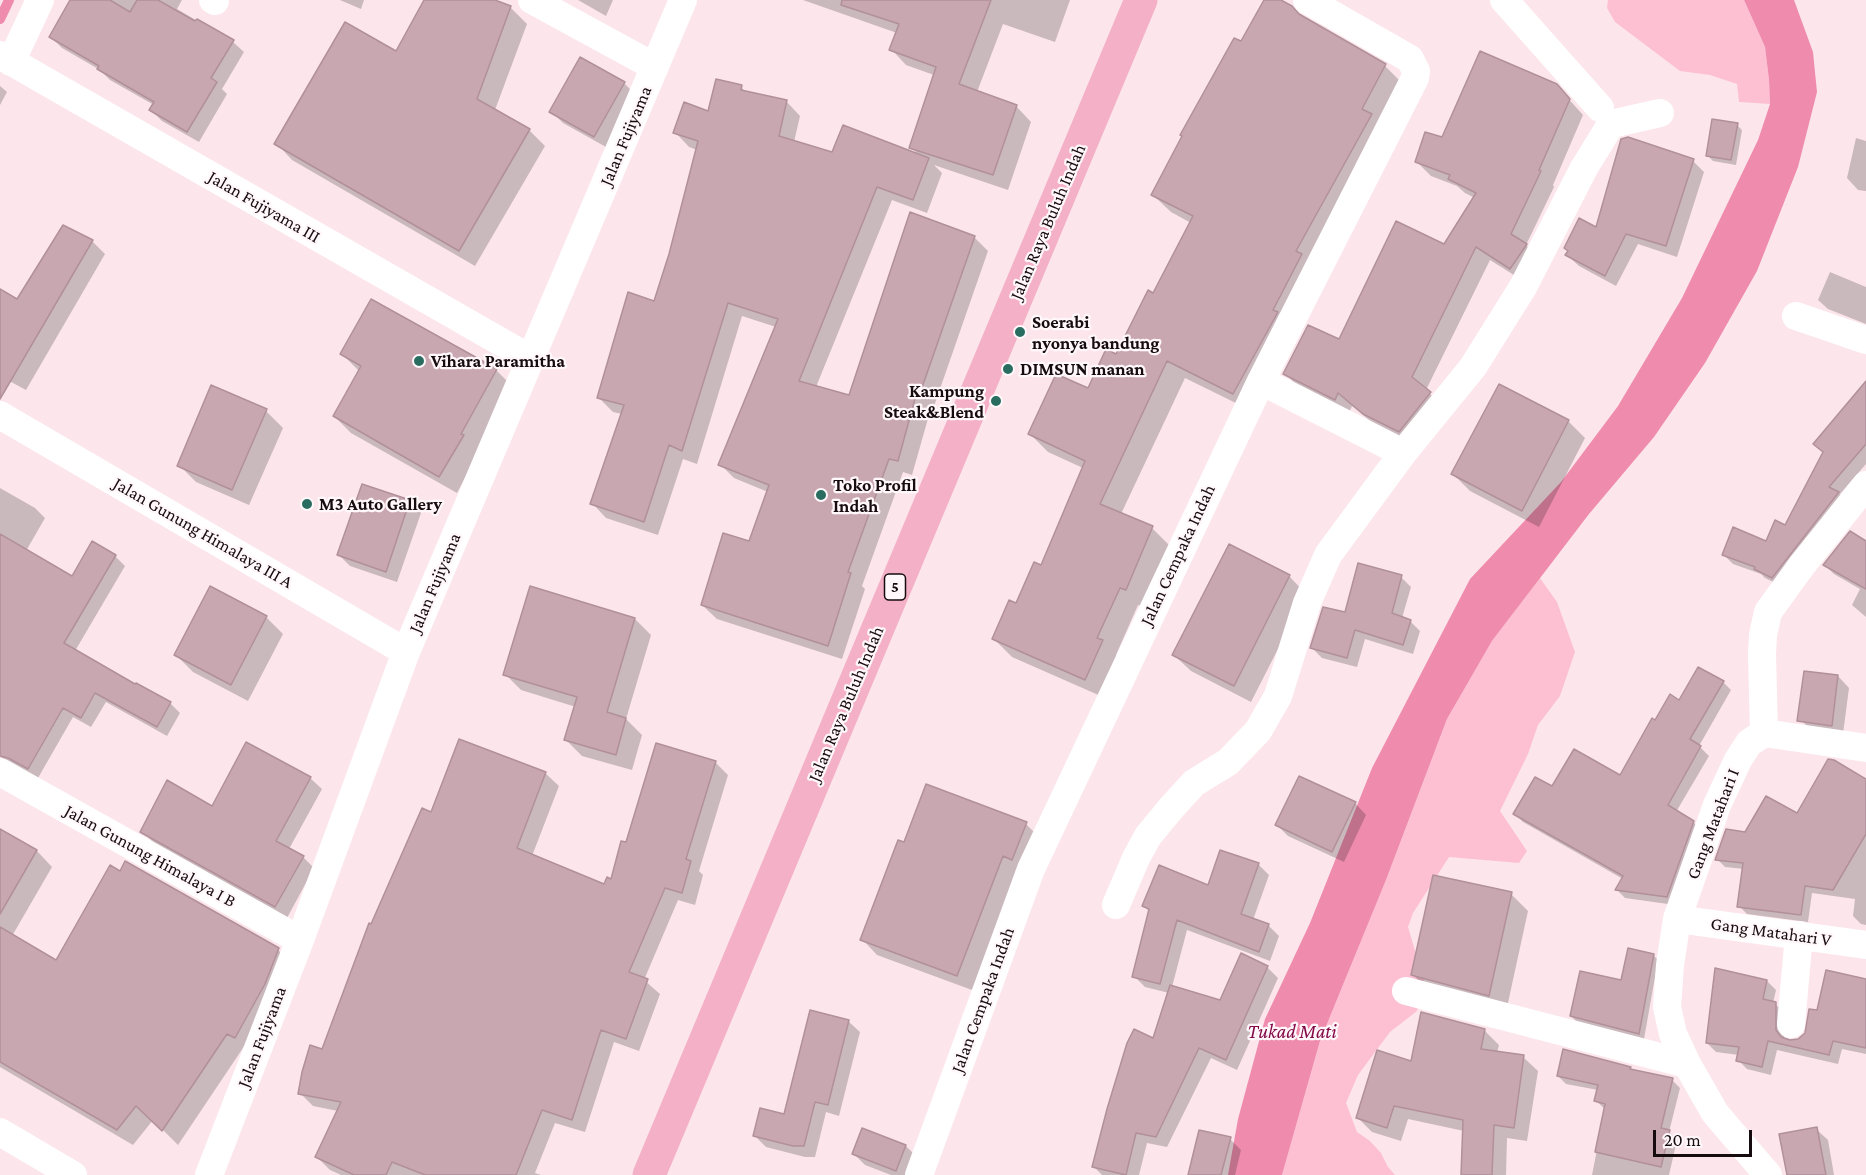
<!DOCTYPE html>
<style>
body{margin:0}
#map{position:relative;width:1866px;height:1175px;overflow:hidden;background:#fce6ec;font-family:"Crimson Pro",serif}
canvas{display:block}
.scale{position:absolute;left:1653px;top:1130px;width:99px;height:27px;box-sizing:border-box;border:3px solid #160b0e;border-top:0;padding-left:8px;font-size:18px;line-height:21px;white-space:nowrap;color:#160b0e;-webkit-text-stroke:4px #fff7fa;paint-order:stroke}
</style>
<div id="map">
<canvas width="1866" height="1175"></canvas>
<div class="scale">20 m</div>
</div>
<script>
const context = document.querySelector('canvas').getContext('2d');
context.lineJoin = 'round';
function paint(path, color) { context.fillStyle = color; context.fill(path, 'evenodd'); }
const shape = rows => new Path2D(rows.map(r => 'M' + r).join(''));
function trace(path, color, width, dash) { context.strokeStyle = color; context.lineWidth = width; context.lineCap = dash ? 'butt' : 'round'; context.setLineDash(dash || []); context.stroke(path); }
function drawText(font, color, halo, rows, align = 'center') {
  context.font = font + ' "Crimson Pro",serif'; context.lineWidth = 4.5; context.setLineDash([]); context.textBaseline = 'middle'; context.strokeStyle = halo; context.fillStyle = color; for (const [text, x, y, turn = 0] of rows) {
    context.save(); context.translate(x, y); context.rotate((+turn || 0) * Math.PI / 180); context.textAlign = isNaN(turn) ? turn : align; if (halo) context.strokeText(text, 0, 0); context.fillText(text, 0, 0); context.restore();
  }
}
const green = shape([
 [1608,0,1744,0,1765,47,1769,80,1770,104,1739,102,1737,84,1710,75,1680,71,1615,22,1607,8],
 [1540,578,1557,602,1575,652,1560,696,1538,725,1528,754,1500,811,1527,851,1519,863,1449,857,1413,913,1408,927,1424,981,1417,1011,1390,1032,1358,1075,1346,1103,1357,1132,1370,1141,1381,1153,1388,1167,1395,1175,1282,1175,1320,1041,1386,880,1447,719,1492,641]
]);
const water = shape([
 [1744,0,1794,0,1813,52,1817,92,1798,167,1757,271,1705,363,1654,437,1589,514,1492,641,1447,719,1386,880,1320,1041,1282,1175,1228,1175,1238,1119,1265,1019,1310,923,1372,768,1470,579,1561,482,1618,406,1682,298,1758,140,1770,104,1769,80,1765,47]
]);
const shadow = shape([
 [72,0,182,0,177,9,233,42,244,52,222,89,227,94,199,142,162,121,151,110,154,105,110,80,100,70,62,48,51,37],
 [340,0,364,0,361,9],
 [426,0,491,0,510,7,527,24,495,110,529,130,545,146,475,266,292,160,276,143,397,53],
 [578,0,613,0,606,16],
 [803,0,1070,0,1055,42,1003,24,977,92,1016,106,1031,122,1008,190,934,165,942,173,927,213,892,200,816,387,850,396,974,237,988,251,933,409,931,408,912,475,903,472,862,586,865,589,842,659,717,619,702,605,750,543,768,492,734,478,720,464,776,327,742,316,697,464,683,459,658,535,606,518,592,503,622,414,613,412,598,397,655,303,670,254,697,150,689,147,675,132,709,113,741,87,747,93,786,101,800,116,794,142,833,154,920,156,911,147,934,75,906,65,891,49,897,33],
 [1266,0,1278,0,1302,18,1385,66,1403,84,1252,411,1185,378,1121,514,1152,528,1170,546,1144,607,1138,605,1116,655,1120,660,1103,697,1012,657,994,639,1042,567,1083,468,1048,452,1030,434,1088,390,1117,356,1154,295,1191,223,1171,212,1153,195],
 [624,83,635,94,606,147,563,123,551,111],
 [1556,85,1583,115,1553,185,1554,187,1526,245,1540,259,1525,282,1490,260,1426,390,1444,408,1413,446,1379,428,1352,406,1349,413,1299,388,1285,373,1340,341,1444,246,1475,198,1465,193,1457,186,1431,176,1417,162,1443,139],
 [0,86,7,92,0,105],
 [1737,125,1742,130,1736,165,1713,161,1708,156],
 [1856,138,1866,141,1866,191,1858,190,1847,178],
 [1693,161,1704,172,1677,257,1638,244,1616,286,1579,266,1567,255],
 [92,241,105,254,26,390,0,376,0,291,17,301],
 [1830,272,1866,287,1866,324,1828,309,1818,300],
 [342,354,496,370,513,387,457,493,351,433,334,416,360,372],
 [1866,392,1866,464,1840,494,1848,502,1782,586,1765,578,1761,574,1733,564,1724,555,1767,543,1786,527],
 [266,411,283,428,249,505,196,482,179,465],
 [1568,421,1585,438,1539,527,1470,491,1453,474],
 [363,486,410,502,421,513,397,582,350,566,339,555],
 [0,488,35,508,45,518,26,551,73,578,115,556,125,566,75,651,136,686,170,703,180,713,167,736,106,702,91,727,73,717,38,778,10,765,0,756],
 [1866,542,1866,617,1852,605,1860,589,1834,574,1825,565],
 [1230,546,1290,577,1306,594,1251,702,1191,671,1174,655],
 [1401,577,1411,587,1402,618,1410,621,1420,631,1413,654,1365,639,1357,667,1322,658,1312,648,1346,614],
 [531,588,635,619,651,635,626,719,642,735,632,770,582,756,566,740,576,707,521,690,505,674],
 [266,617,283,634,248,701,193,672,176,655],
 [1838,676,1849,688,1843,734,1811,730,1799,718],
 [1723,682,1731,690,1699,746,1709,756,1676,812,1693,822,1702,830,1675,905,1625,898,1617,890,1623,879,1523,822,1515,814,1552,788,1620,777,1656,722,1680,702],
 [247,744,310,778,322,789,289,849,303,857,314,868,287,918,154,843,142,831,212,808],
 [715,762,728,775,699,871,703,875,695,905,678,900,644,980,660,994,639,1051,614,1042,585,1132,555,1123,535,1173,541,1175,341,1175,330,1170,317,1157,338,1111,313,1106,300,1093,323,1051,372,926,432,814,545,773,559,786,532,856,605,886,612,881,627,844],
 [1866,786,1866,925,1861,924,1853,916,1855,899,1812,893,1808,922,1747,914,1739,906,1744,869,1725,867,1717,859,1746,834,1797,815],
 [1355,803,1366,815,1344,862,1288,836,1277,825],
 [1026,824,1041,839,972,990,877,955,862,939,905,844],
 [0,831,37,851,52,867,12,936,56,962,278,950,294,965,243,1048,178,1145,153,1120,133,1145,0,1067],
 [1221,851,1258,864,1269,875,1253,920,1268,925,1279,936,1270,961,1187,930,1172,987,1221,1002,1267,967,1278,978,1237,1070,1211,1058,1167,1147,1147,1143,1139,1175,1102,1175,1094,1167,1154,1040,1169,993,1145,987,1134,976,1150,912,1144,906,1209,887],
 [1511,894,1528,911,1506,1012,1430,992,1413,975],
 [1653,955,1658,960,1644,1039,1576,1021,1571,1016,1622,981],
 [1866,980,1866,1054,1842,1049,1838,1064,1777,1050,1771,1075,1747,1069,1738,1060,1739,1055,1716,1052,1707,1043,1767,981,1776,990,1773,1003,1785,1012,1784,1040,1799,1040,1806,1034,1818,1012],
 [848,1021,860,1032,839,1116,826,1112,815,1157,805,1157,766,1147,755,1136,786,1116],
 [1485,1031,1499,1045,1497,1053,1523,1057,1538,1071,1527,1141,1507,1138,1506,1175,1463,1175,1464,1131,1408,1119,1401,1141,1372,1132,1358,1118,1412,1063],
 [1630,1068,1634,1072,1672,1080,1680,1088,1669,1132,1677,1140,1669,1175,1592,1175,1605,1109,1596,1101,1598,1090,1566,1084,1558,1076],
 [1816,1129,1828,1140,1834,1175,1789,1175],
 [1230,1139,1241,1150,1235,1175,1189,1175],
 [906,1146,917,1157,910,1175,891,1175,865,1165,854,1154]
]);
const stream = shape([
 [0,19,9,0]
]);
const building = shape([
 [70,0,110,0,130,12,137,0,158,0,195,21,197,19,234,40,211,78,217,82,187,132,149,110,154,102,97,69,99,66,49,37,70,0],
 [424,0,495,0,511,6,477,99,530,129,459,251,274,144,345,22,396,51,424,0],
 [842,0,991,0,959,84,1017,105,993,175,909,148,936,67,889,50,899,24,841,5,842,0],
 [1264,0,1281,0,1292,6,1299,14,1386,64,1362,109,1372,114,1296,251,1302,254,1273,310,1278,312,1233,394,1167,361,1100,504,1153,526,1126,590,1120,588,1097,638,1103,640,1085,680,992,639,1009,600,1016,603,1034,562,1041,565,1085,461,1028,434,1056,374,1088,388,1106,349,1116,354,1148,290,1153,293,1193,216,1151,195,1182,136,1180,135,1234,38,1241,41,1264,0],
 [1480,51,1557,84,1570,99,1539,170,1541,171,1511,234,1527,244,1525,247,1510,269,1476,247,1412,377,1431,392,1399,432,1363,414,1338,393,1335,400,1283,374,1308,325,1339,339,1396,221,1444,244,1476,193,1448,179,1450,175,1415,162,1425,132,1442,137,1480,51],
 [580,57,625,82,594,137,549,112,580,57],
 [716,79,742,85,741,90,787,100,779,136,832,152,843,125,929,158,913,200,877,187,799,381,849,395,910,212,975,236,919,396,916,395,898,461,889,459,848,572,851,573,828,646,701,605,723,533,749,541,769,485,718,465,778,319,728,303,682,451,669,445,644,522,590,504,624,405,597,398,628,292,654,301,669,254,698,141,673,133,684,102,708,111,716,79],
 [1712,119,1738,123,1731,160,1706,156,1712,119],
 [1628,137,1694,159,1666,246,1626,234,1605,276,1565,255,1568,251,1564,248,1579,218,1596,227,1621,139,1628,137],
 [63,225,93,240,0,399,0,289,17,299,63,225],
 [371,299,497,369,461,434,464,435,439,477,333,416,361,366,340,354,371,299],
 [1866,381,1866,444,1829,487,1839,492,1772,578,1754,569,1755,567,1722,555,1733,527,1766,541,1775,520,1785,525,1823,452,1813,444,1866,381],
 [1499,384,1569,420,1522,511,1451,474,1499,384],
 [211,385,267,409,232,490,177,466,211,385],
 [362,484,410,500,386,572,337,555,362,484],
 [1850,531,1866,541,1866,589,1823,565,1850,531],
 [0,534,72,576,92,541,116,555,64,643,135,684,136,683,171,702,157,727,95,693,81,718,63,708,28,769,8,758,0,756,0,534],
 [1229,544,1290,575,1234,686,1172,655,1229,544],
 [1358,563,1402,575,1392,613,1411,620,1403,645,1355,630,1347,658,1310,648,1323,607,1345,612,1358,563],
 [210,586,267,616,231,685,174,655,210,586],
 [530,586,635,618,607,712,626,718,616,755,564,740,577,697,503,675,530,586],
 [1698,667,1724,681,1690,739,1701,746,1668,805,1694,821,1667,897,1615,890,1623,876,1513,814,1535,777,1552,786,1574,749,1620,775,1652,718,1655,720,1670,694,1679,700,1698,667],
 [1804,671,1838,675,1832,726,1797,721,1804,671],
 [459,739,546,772,517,848,604,884,607,877,611,879,621,841,626,842,656,743,716,761,686,859,691,861,682,893,665,888,629,972,648,979,626,1039,601,1030,572,1120,542,1110,516,1175,425,1175,392,1162,386,1175,354,1175,315,1157,341,1102,298,1094,302,1072,310,1045,322,1049,369,923,371,924,422,808,431,812,459,739],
 [246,742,311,777,276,841,304,856,275,907,140,832,167,780,212,806,246,742],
 [1828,759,1834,760,1866,779,1866,834,1833,890,1805,886,1801,915,1737,907,1743,863,1715,860,1726,829,1745,832,1766,796,1797,813,1828,759],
 [1299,776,1356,802,1332,852,1275,825,1299,776],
 [926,784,1027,822,1012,860,1003,856,957,976,860,940,898,840,904,842,926,784],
 [0,829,37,850,0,914,0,829],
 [1220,850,1259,863,1241,914,1269,924,1259,952,1177,920,1160,984,1132,977,1149,909,1142,906,1159,865,1208,885,1220,850],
 [125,861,279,948,265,984,235,1038,227,1034,162,1131,136,1106,117,1130,0,1062,0,927,56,960,110,865,120,871,125,861],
 [1433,875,1512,892,1489,996,1411,975,1433,875],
 [1628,948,1654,954,1639,1034,1570,1016,1580,971,1621,980,1628,948],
 [1241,953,1268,966,1226,1060,1199,1048,1156,1137,1136,1133,1126,1175,1092,1167,1107,1109,1127,1043,1134,1029,1153,1038,1170,985,1220,1000,1241,953],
 [1715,968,1767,980,1763,999,1776,1002,1776,1030,1781,1037,1790,1040,1798,1039,1805,1033,1809,1009,1817,1010,1826,970,1866,979,1866,1048,1833,1041,1829,1055,1768,1041,1762,1067,1736,1061,1739,1047,1706,1043,1715,968],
 [810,1010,849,1020,828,1105,815,1102,804,1146,793,1146,753,1136,760,1108,784,1114,810,1010],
 [1421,1012,1485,1029,1481,1049,1524,1055,1514,1128,1494,1125,1492,1175,1461,1175,1463,1120,1394,1106,1387,1128,1356,1118,1377,1050,1411,1061,1421,1012],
 [1563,1049,1631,1067,1630,1069,1673,1078,1661,1128,1670,1130,1661,1167,1595,1152,1605,1104,1594,1101,1598,1085,1557,1076,1563,1049],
 [1817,1127,1826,1175,1787,1175,1779,1134,1817,1127],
 [862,1128,906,1145,896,1171,852,1154,862,1128],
 [1199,1130,1231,1137,1221,1175,1188,1175,1199,1130]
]);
const minor = shape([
 [213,0,215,1],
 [532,0,655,67],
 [1504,0,1600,108],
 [0,55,529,358],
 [11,62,40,0],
 [1796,316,1866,340],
 [1261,381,1403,453],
 [0,415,406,652],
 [1764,733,1866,748],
 [0,772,300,940],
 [1116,905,1136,858,1148,836,1172,807,1194,783,1228,762,1258,731,1278,696,1307,603,1328,555,1403,453,1473,367,1523,287,1584,168,1611,124,1660,113],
 [1677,919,1866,945],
 [1406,991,1687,1064],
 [1791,1024,1799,935],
 [0,1132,73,1175],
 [209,1175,300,940,406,652,683,0],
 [919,1175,1031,869,1261,381,1415,78,1416,71,1410,59,1307,0],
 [1768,1175,1715,1113,1687,1064,1673,1034,1667,1007,1670,965,1677,919,1717,805,1738,760,1749,743,1764,733,1762,654,1763,635,1768,612,1802,565,1866,485]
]);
const trunk = shape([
 [649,1175,1141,0]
]);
const markers = [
 [1020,332,6,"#286d60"],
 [419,361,6,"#286d60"],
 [1008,369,6,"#286d60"],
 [996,401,6,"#286d60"],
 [821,495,6,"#286d60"],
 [307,504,6,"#286d60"]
];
const shields = [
 [895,587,21]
];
const shieldNames = [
 ["5",895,587]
];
const streetNames = [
 ["Jalan Fujiyama",626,136,-67],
 ["Jalan Fujiyama III",264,207,30],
 ["Jalan Raya Buluh Indah",1048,222,-67],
 ["Jalan Gunung Himalaya III A",203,533,30],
 ["Jalan Cempaka Indah",1178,555,-65],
 ["Jalan Fujiyama",435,583,-67],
 ["Jalan Raya Buluh Indah",846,704,-67],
 ["Gang Matahari I",1713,824,-69],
 ["Jalan Gunung Himalaya I B",150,856,29],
 ["Gang Matahari V",1771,932,8],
 ["Jalan Cempaka Indah",983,1000,-70],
 ["Jalan Fujiyama",262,1037,-69]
];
const poiNames = [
 ["Soerabi",1032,322],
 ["nyonya bandung",1032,343],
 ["Vihara Paramitha",431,361],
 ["DIMSUN manan",1020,369],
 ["Kampung",984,391,"right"],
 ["Steak&Blend",984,412,"right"],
 ["Toko Profil",833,485],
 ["Indah",833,506],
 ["M3 Auto Gallery",319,504]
];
const waterNames = [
 ["Tukad Mati",1292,1032]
];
paint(green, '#fdc0d3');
paint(water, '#ef8cae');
paint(shadow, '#0003');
trace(stream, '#ef8cae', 10);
paint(building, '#c9a7b1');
trace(building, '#b1909a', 1.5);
trace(minor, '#fff', 28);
trace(trunk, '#f4b0c6', 33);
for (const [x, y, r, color] of markers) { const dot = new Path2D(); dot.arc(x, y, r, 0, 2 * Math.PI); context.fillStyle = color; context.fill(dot); trace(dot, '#fff7fa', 2); }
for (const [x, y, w] of shields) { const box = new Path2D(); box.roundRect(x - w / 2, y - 13, w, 26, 4.5); context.fillStyle = '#fff7fa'; context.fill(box); trace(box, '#160b0e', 1.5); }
drawText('bold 16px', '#160b0e', null, shieldNames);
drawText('18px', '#160b0e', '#fff7fa', streetNames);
drawText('bold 18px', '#160b0e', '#fff7fa', poiNames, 'left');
drawText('italic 20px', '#840a48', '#fff7fa', waterNames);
</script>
